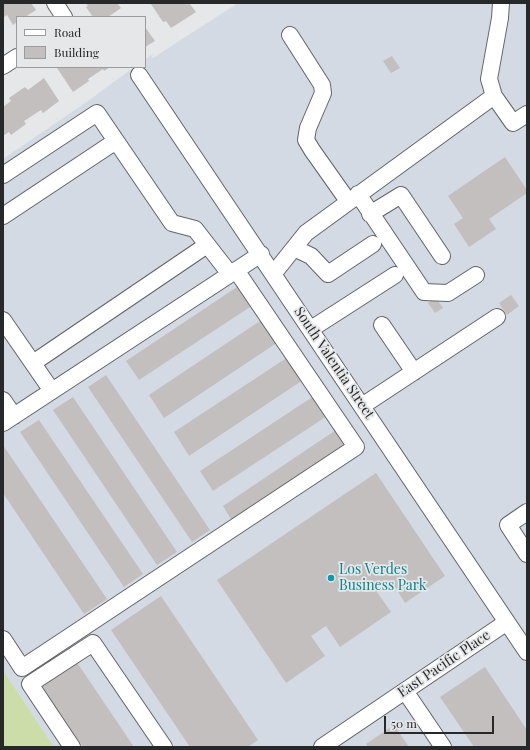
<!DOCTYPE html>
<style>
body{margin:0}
#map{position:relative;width:530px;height:750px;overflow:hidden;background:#e5e7e9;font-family:"Playfair Display",serif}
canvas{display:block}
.frame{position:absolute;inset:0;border:4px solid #272829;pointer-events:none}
.legend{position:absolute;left:16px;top:16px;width:130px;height:52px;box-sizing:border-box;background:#e5e7e9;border:1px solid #999b9c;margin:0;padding:5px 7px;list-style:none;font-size:12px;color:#272829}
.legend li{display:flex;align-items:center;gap:8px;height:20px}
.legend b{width:20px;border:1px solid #999b9c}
.scale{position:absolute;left:384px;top:716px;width:110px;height:18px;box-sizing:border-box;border:2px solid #272829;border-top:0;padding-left:5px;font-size:12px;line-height:14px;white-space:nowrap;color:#272829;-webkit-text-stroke:3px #e5e7e9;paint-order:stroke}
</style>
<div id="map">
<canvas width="530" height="750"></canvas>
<div class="frame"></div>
<ul class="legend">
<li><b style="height:5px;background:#fff"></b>Road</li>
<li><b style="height:11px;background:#c2bfbe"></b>Building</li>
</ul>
<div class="scale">50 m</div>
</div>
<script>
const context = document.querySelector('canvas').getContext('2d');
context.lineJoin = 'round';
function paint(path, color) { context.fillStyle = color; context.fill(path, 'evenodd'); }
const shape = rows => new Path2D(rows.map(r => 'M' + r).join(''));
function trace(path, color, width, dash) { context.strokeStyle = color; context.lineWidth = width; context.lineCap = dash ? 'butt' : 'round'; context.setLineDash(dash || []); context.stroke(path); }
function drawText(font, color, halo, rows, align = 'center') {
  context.font = font + ' "Playfair Display",serif'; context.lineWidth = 3.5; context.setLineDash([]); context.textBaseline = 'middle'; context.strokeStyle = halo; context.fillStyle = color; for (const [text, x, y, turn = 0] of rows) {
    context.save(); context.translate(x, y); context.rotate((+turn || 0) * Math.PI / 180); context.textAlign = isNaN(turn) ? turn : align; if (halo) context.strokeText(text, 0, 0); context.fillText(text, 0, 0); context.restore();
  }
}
const built = shape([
 [238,3,527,3,527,747,54,747,3,670,3,159,88,101,134,67,145,67,145,60,151,55,153,58]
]);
const green = shape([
 [3,670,54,747,3,747]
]);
const building = shape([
 [3,3,31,3,36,10,25,17,17,17,17,22,13,25,7,15,4,17,3,15],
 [86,3,117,3,121,8,108,17,93,17,86,7,88,6],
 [153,3,186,3,187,5,189,3,196,12,171,28,166,21,163,22,151,4],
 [145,27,155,41,145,47],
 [392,56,400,68,391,73,383,61],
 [59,67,110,67,104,71,103,69,88,79,89,81,73,92,57,68],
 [44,78,59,101,43,113,41,110,24,121,26,124,11,135,9,132,3,136,3,107,11,101,9,98,25,87,28,90],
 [505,157,527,190,527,193,489,219,496,229,469,247,454,224,463,218,448,196],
 [240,285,253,305,139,380,126,361],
 [511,295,519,306,507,315,499,303],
 [436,298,443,308,435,313,428,303],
 [263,319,278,342,164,418,149,395],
 [288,357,303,380,189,456,174,432],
 [106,375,210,530,192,542,88,387],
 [314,396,327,416,213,491,200,471],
 [73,397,177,552,157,565,53,410],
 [39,420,143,574,124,587,20,432],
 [336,430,348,448,234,524,223,506],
 [3,445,107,599,84,614,3,493],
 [376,473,445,576,405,603,392,582,377,592,391,612,340,647,326,626,311,636,325,656,286,683,217,580],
 [161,596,258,740,248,747,190,747,111,630],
 [76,661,134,747,83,747,41,685],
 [485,667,527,730,527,747,474,747,440,697],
 [394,725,409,747,368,747,366,744]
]);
const minor = shape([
 [55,3,64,17],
 [501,3,500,18,489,79,494,96,513,123,527,114],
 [290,35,322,85,323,93,308,128,306,140,312,150,348,201],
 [3,66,17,57],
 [139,75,527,652],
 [3,175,97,113,172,223,195,229,230,274],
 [358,194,424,292,448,293,476,275],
 [370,214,401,195,442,256],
 [3,216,116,141],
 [294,248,311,256,328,274,373,244],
 [274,273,306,233,494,96],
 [3,320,52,391],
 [382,325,414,372],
 [311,329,395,275],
 [33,363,207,245],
 [3,400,14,416],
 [362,406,497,317],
 [3,423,261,254],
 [527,512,508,525,527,554],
 [3,639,22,668,356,447,236,270],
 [405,691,443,747],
 [72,747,30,684,93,643,164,747],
 [322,747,507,622]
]);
const markers = [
 [331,578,4,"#0f9aa8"]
];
const streetNames = [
 ["South Valentia Street",334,363,56],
 ["East Pacific Place",444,664,-34]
];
const cultureNames = [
 ["Los Verdes",339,570],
 ["Business Park",339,586]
];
paint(built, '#d4dae3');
paint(green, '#ccdda9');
paint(building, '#c2bfbe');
trace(minor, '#636466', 18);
trace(minor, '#fff', 16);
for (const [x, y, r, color] of markers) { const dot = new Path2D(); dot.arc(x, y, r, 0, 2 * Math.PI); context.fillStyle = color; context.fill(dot); trace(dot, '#e5e7e9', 1.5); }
drawText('14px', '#272829', '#e5e7e9', streetNames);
drawText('14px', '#0d838f', '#e5e7e9', cultureNames, 'left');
</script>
